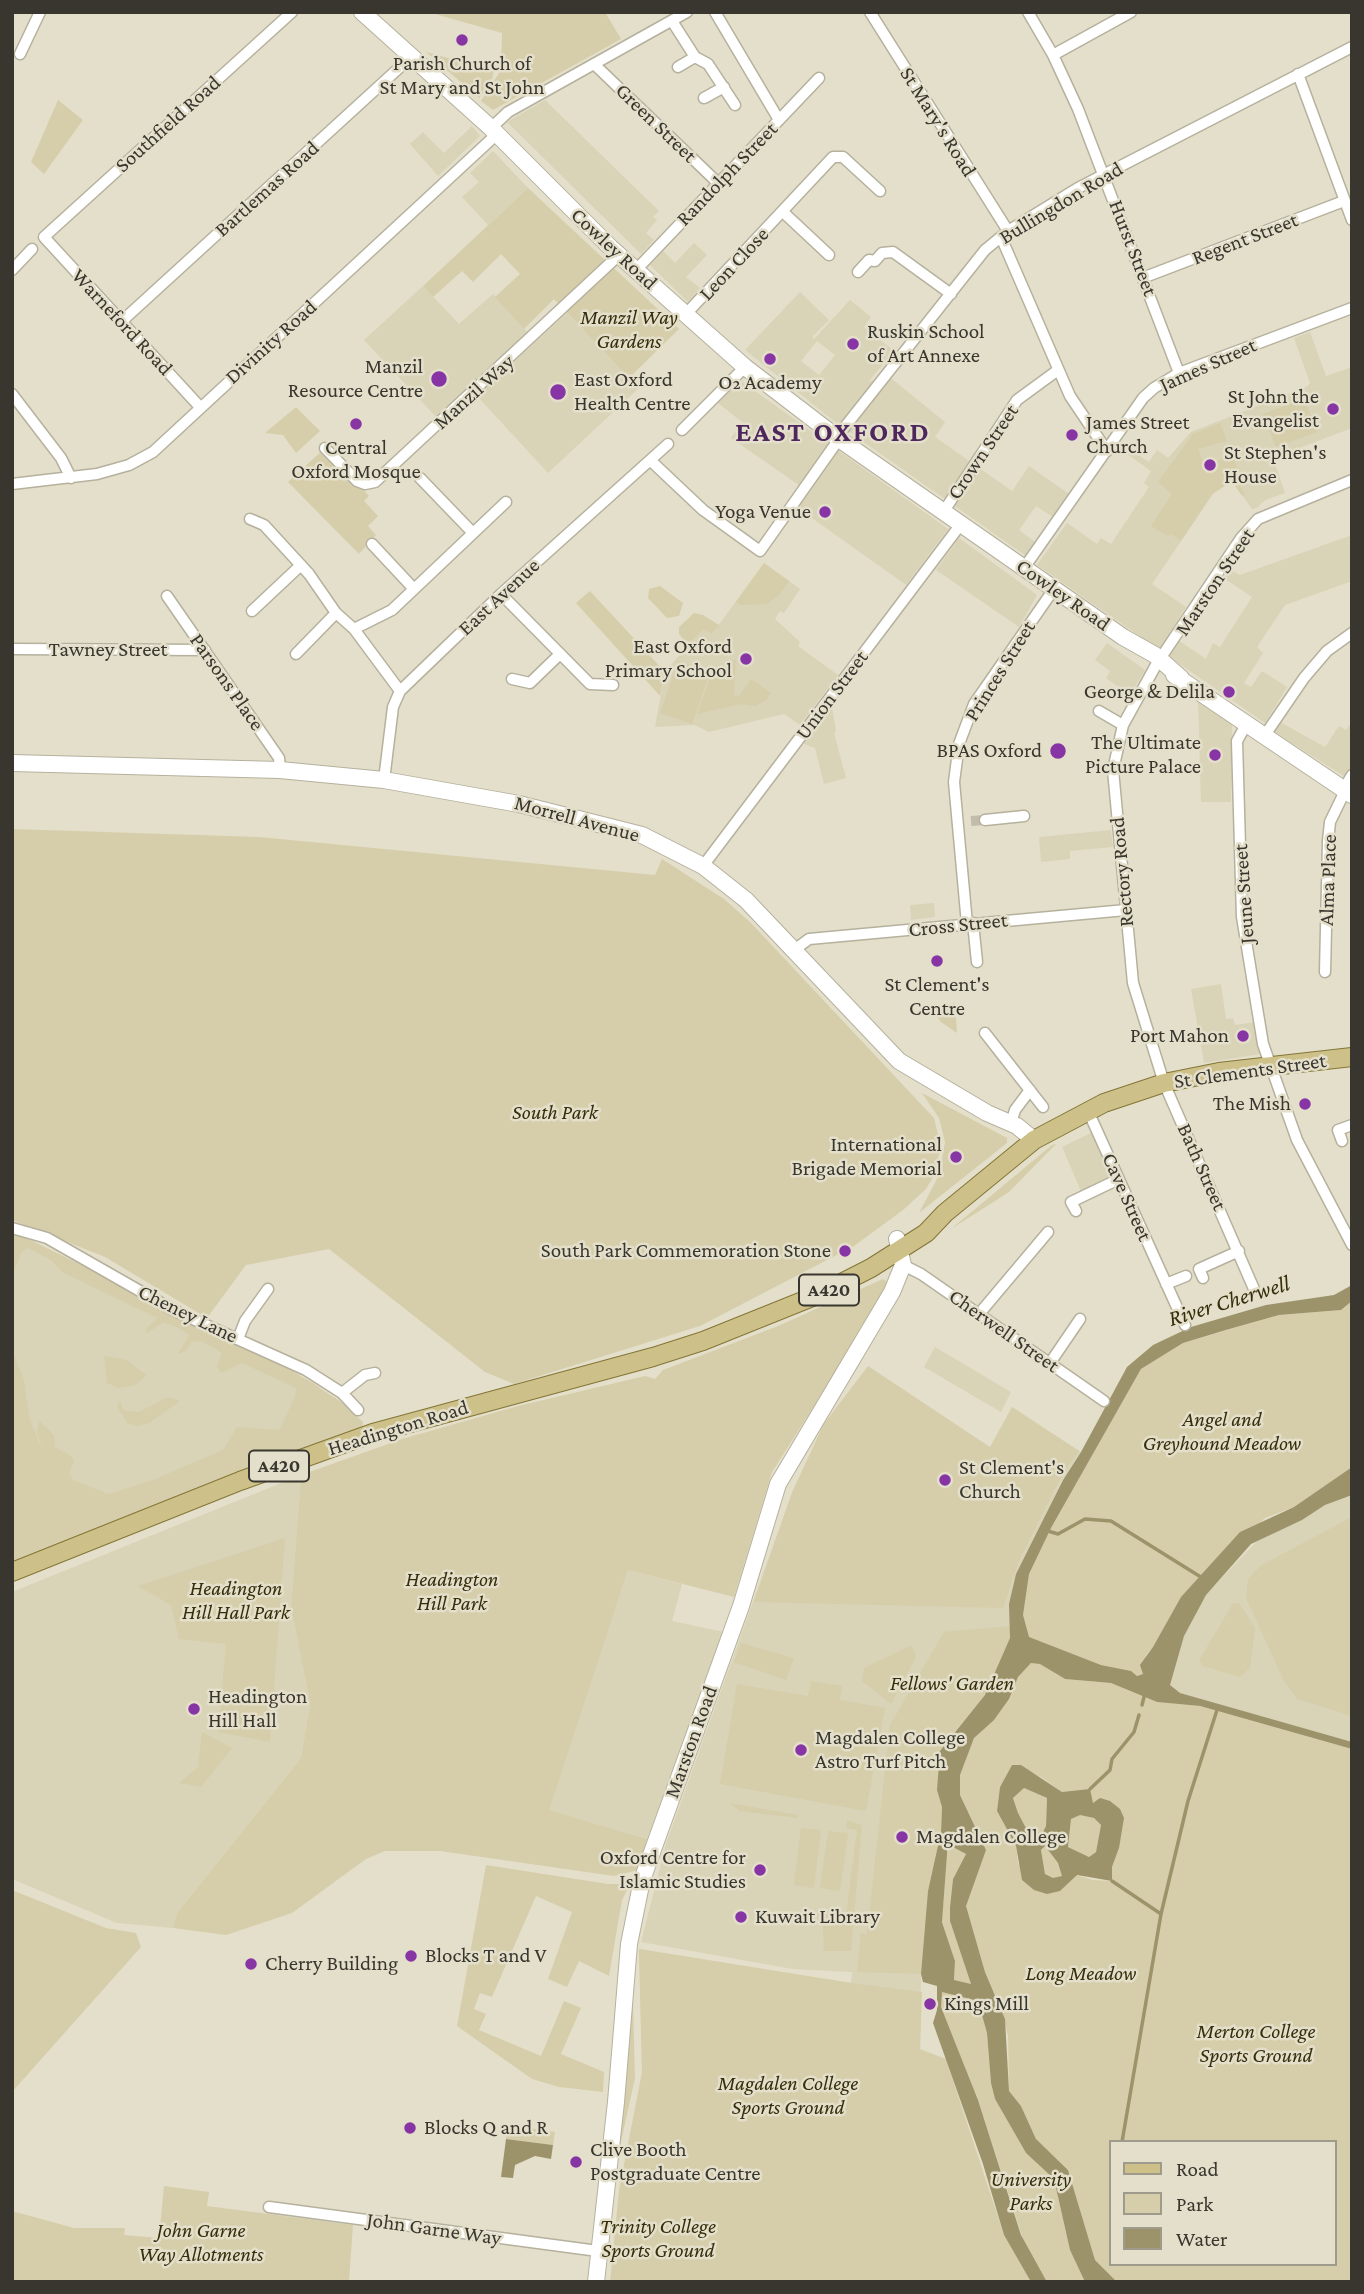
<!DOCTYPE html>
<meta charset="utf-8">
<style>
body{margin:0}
#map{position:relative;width:1364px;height:2294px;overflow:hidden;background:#e4dfca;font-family:"Crimson Pro",serif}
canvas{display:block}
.frame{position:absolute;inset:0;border:14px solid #38362e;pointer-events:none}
.legend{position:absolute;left:1109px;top:2140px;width:228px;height:126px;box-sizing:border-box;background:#e4dfca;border:2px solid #9f9b8c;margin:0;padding:9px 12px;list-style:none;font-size:21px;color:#38362e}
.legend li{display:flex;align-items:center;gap:14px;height:35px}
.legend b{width:35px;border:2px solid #9f9b8c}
</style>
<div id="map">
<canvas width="1364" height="2294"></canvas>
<div class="frame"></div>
<ul class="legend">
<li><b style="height:9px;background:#cdc189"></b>Road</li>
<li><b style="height:19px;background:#d6ceaa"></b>Park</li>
<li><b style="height:19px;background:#9d936b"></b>Water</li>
</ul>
</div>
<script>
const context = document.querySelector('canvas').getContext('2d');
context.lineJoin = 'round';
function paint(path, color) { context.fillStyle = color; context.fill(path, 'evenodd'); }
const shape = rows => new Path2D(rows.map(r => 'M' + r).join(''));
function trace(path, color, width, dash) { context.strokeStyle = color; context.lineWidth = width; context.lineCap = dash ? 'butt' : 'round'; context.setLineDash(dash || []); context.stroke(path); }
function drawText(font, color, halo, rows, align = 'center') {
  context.font = font + ' "Crimson Pro",serif'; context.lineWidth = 5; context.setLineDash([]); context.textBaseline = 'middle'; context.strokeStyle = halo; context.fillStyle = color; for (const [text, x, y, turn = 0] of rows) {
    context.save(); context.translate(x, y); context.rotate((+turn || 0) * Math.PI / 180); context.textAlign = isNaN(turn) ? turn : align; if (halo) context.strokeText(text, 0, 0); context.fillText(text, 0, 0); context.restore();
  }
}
const built = shape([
 [545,100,659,211,653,217,657,220,646,233,654,240,641,254,507,122],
 [472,126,480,136,438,176,410,144,423,132,444,153],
 [493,151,528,188,488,225,462,197,479,182,470,173],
 [694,243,707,255,686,277,700,288,688,302,650,265,663,251,675,263],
 [423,286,459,324,493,294,528,333,437,418,364,340],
 [800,292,829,320,812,337,814,339,850,300,871,317,864,327,894,351,869,381,892,379,945,422,935,437,1012,491,1029,466,1069,494,1053,517,1036,506,1019,530,1035,542,1026,556,834,421,745,350],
 [817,341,835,355,819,375,801,361],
 [567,313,639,388,548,473,477,396],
 [1310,332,1326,376,1352,367,1352,428,1273,458,1285,493,1265,500,1257,508,1252,509,1232,481,1213,494,1152,584,1186,607,1169,634,1206,659,1213,643,1220,647,1252,597,1225,579,1230,570,1240,575,1352,535,1352,581,1285,605,1257,647,1263,653,1244,683,1251,687,1262,671,1287,687,1265,723,1037,565,1067,523,1097,544,1101,538,1111,544,1149,487,1144,483,1151,471,1123,451,1126,447,1149,462,1157,450,1168,458,1191,432,1308,386,1310,383,1294,338],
 [741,381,948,529,906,585,795,506,806,490,731,438,742,422,718,403],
 [959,538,1037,595,1019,627,936,570],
 [764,563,800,589,784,613,780,611,775,619,800,642,798,646,838,675,800,725,784,714,709,732,694,725,655,727,665,672,703,628,712,634],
 [1107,643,1145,670,1130,695,1106,678,1110,671,1095,660],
 [1198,701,1232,724,1231,802,1201,802],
 [831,702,836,730,834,733,846,778,824,784,815,748,804,744],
 [1280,722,1325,747,1339,726,1346,730,1352,722,1352,781,1274,732],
 [1111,830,1113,847,1070,851,1070,859,1041,862,1039,837],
 [934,903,935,917,911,920,910,905],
 [1221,984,1226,1019,1233,1018,1235,1025,1254,1022,1260,1054,1204,1063,1191,989],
 [1093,1132,1114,1179,1081,1191,1062,1147],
 [12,1237,314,1383,363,1422,12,1566],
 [935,1347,1011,1392,1001,1412,924,1367],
 [1012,1407,1081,1452,1062,1480,1045,1517,1052,1526,1202,1576,1215,1585,1260,1538,1302,1520,1325,1505,1352,1495,1352,1749,1233,1715,1175,1691,1170,1685,1070,1654,942,1807,921,1974,920,2060,636,2113,642,2072,639,1949,851,1983,852,1972,793,1969,641,1942,666,1844,793,1490,961,1535],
 [301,1475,291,1607,310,1703,301,1758,177,1913,173,1928,117,1923,12,1879,12,1592],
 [628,1570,682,1584,672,1621,724,1632,647,1839,548,1810]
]);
const green = shape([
 [428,12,605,12,621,39,493,110,481,101,501,70,502,33],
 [426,52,494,71,491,83,479,98],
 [58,100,83,120,44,174,31,162],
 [528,188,679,329,629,378,554,299,524,329,495,297,520,274,501,254,473,282,462,271,433,297,423,286],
 [1304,399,1317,432,1276,447,1263,414],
 [296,407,320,431,296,453,283,435,265,433],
 [1220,423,1227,441,1198,449,1206,468,1231,453,1238,469,1233,471,1235,479,1245,494,1242,496,1232,481,1212,494,1181,541,1171,534,1168,536,1151,526,1172,494,1158,482,1193,434],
 [325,448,369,496,364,501,378,516,368,526,376,535,359,554,288,482],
 [764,563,789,581,779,595,767,604,740,605,736,602],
 [660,586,683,603,679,616,667,618,648,598,649,589],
 [590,591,665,672,660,696,576,603],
 [694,613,703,615,719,625,712,634,703,629,688,645,679,634,679,627],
 [736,659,734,695,739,696,751,679,771,693,766,700,756,706,741,704,697,714,712,672],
 [678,661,710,672,692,724,660,713],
 [12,829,259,837,655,875,662,859,724,899,751,923,934,1118,941,1148,932,1179,926,1189,903,1210,854,1246,700,1326,514,1384,485,1372,329,1249,246,1265,207,1318,105,1257,12,1220],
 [955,1003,957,1033,941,1022,930,1008],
 [922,1093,1007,1138,1007,1143,919,1213,939,1175,945,1142,939,1118],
 [1056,1144,1009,1192,951,1229,1052,1145],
 [12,1231,274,1359,343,1403,363,1422,362,1430,12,1566,12,1350,24,1380,29,1417,42,1450,37,1431,39,1421,54,1435,55,1447,71,1456,74,1461,69,1473,73,1480,109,1494,153,1480,223,1450,237,1427,279,1430,295,1397,296,1388,242,1363,221,1373,217,1366,222,1353,202,1341,191,1342,186,1351,178,1354,189,1335,181,1329,164,1322,147,1333,146,1329,157,1318,62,1272,52,1261,29,1248,22,1251,12,1276],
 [883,1279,889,1283,879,1304,772,1472,734,1597,628,1570,549,1810,647,1839,638,1870,614,1876,440,1851,385,1851,366,1859,292,1913,226,1935,173,1928,177,1913,301,1758,310,1703,291,1607,301,1475,402,1439,518,1406,645,1376,655,1379,663,1370,778,1326],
 [1352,1301,1352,1467,1294,1507,1265,1518,1181,1597,1153,1647,1146,1654,1144,1673,1137,1676,1131,1671,1101,1665,1028,1637,1023,1615,1029,1574,1051,1528,1141,1369,1183,1343,1279,1315,1341,1310],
 [104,1356,127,1360,146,1375,136,1385,118,1388,107,1383],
 [868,1366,990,1447,1012,1407,1079,1451,1063,1473,1018,1563,1003,1608,754,1602,793,1490,815,1443,823,1425],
 [168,1397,180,1401,149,1423,138,1426,128,1424,117,1406,120,1401,123,1410,139,1412],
 [1352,1517,1352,1716,1297,1699,1284,1681,1246,1598,1248,1579,1260,1566],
 [285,1538,270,1742,218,1732,226,1644,179,1639,171,1605,138,1586],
 [1233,1603,1239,1603,1255,1628,1250,1668,1240,1677,1203,1666,1199,1661],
 [1011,1626,1011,1638,985,1695,945,1743,937,1789,942,1807,941,1832,928,1891,921,1974,857,1972,861,1933,867,1934,890,1725,944,1632],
 [741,1643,794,1658,786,1680,734,1662],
 [912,1645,916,1657,891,1704,862,1681,864,1668],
 [1031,1663,1040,1664,1065,1679,1111,1683,1157,1702,1200,1706,1352,1749,1352,2282,1117,2282,1095,2260,1068,2170,1036,2139,1021,2106,1009,2092,1008,2036,1003,2014,985,1972,965,1905,986,1850,960,1795,960,1775,974,1738,1004,1707,1018,1677],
 [1012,1765,1041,1777,1062,1792,1081,1791,1090,1797,1119,1848,1112,1867,1112,1881,1093,1880,1076,1875,1034,1890,1018,1863,1016,1846,997,1811,1000,1787],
 [1110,2142,1334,2142,1334,2264,1110,2264],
 [811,1681,842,1686,840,1700,885,1708,866,1811,720,1784,737,1684,808,1696],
 [202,1732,232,1748,201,1787,179,1783,198,1767],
 [1024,1788,1047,1798,1046,1826,1042,1834,1026,1828,1018,1813,1013,1798],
 [729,1803,798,1815,798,1818,740,1811],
 [1079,1814,1094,1818,1101,1825,1096,1852,1089,1857,1068,1847,1071,1819],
 [847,1820,862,1825,851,1951,824,1951,822,1917,805,1915,805,1912,846,1916,857,1830,846,1828],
 [801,1828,821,1830,814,1888,794,1885],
 [828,1831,848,1833,840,1891,820,1888],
 [951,1846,966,1854,953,1879,950,1907,950,1921,971,1984,954,1981,955,1961,942,1921,947,1855,947,1847],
 [1045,1846,1058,1863,1063,1876,1053,1879,1045,1874,1041,1850],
 [486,1865,608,1884,630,1884,622,1900,609,1976,579,1961,567,1987,548,1979,572,1912,536,1896,492,1997,480,1993,474,2009,486,2014,479,2030,541,2056,564,2001,581,2008,561,2054,604,2072,603,2092,559,2087,532,2079,457,2026],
 [12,1890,106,1928,136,1933,141,1947,12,2092],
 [639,1949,851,1983,922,1992,920,2049,946,2059,1004,2235,1031,2282,610,2282,619,2190,642,2072],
 [632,1966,635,2078,615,2169],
 [941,1991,978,2001,987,2033,991,2083,995,2099,1026,2153,1054,2179,1070,2250,1085,2282,1047,2282,1024,2242,978,2100,941,2008],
 [508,2125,555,2132,553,2145,506,2139],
 [164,2186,209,2192,207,2206,353,2225,349,2282,12,2282,12,2211,74,2228,125,2228,124,2235,159,2238]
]);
const water = shape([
 [1352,1285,1352,1301,1341,1310,1279,1315,1226,1330,1183,1343,1141,1369,1051,1528,1029,1574,1023,1615,1029,1637,1101,1665,1131,1671,1137,1676,1143,1674,1140,1665,1153,1647,1181,1597,1240,1532,1294,1507,1352,1467,1352,1495,1325,1505,1302,1520,1251,1544,1206,1595,1184,1636,1170,1685,1180,1693,1352,1742,1352,1749,1200,1706,1157,1702,1111,1683,1065,1679,1040,1664,1031,1663,1018,1677,1009,1699,994,1720,974,1738,960,1775,960,1795,986,1850,966,1906,985,1972,1005,2019,1009,2091,1021,2106,1036,2139,1068,2170,1095,2260,1117,2282,1085,2282,1070,2250,1054,2179,1026,2153,995,2099,991,2083,987,2033,978,2001,942,1992,941,2007,978,2100,1021,2235,1047,2282,1031,2282,1004,2235,983,2164,933,2023,937,2010,937,1986,923,1982,921,1974,928,1891,941,1832,942,1807,937,1790,940,1751,985,1695,1010,1638,1009,1604,1016,1574,1063,1480,1081,1452,1127,1367,1153,1345,1191,1327,1266,1305,1334,1295],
 [951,1846,966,1854,953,1879,950,1907,950,1921,971,1984,954,1980,955,1961,942,1922,947,1855,947,1847],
 [1012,1765,1021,1765,1062,1792,1090,1789,1093,1803,1100,1798,1110,1801,1120,1809,1124,1818,1119,1848,1112,1867,1112,1881,1077,1875,1060,1891,1047,1894,1034,1890,1022,1880,1016,1846,997,1811,1000,1787],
 [1024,1788,1047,1798,1046,1826,1042,1834,1026,1828,1018,1813,1013,1798],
 [1080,1815,1094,1818,1101,1825,1096,1852,1089,1857,1068,1847,1071,1819],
 [1045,1846,1058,1863,1062,1876,1053,1878,1045,1874,1041,1850],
 [506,2139,553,2145,551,2159,535,2156,515,2165,513,2178,501,2177]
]);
const stream = shape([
 [1048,1531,1058,1534,1085,1519,1111,1521,1204,1579],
 [1142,1705,1145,1693],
 [1090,1789,1110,1770,1112,1759,1134,1732,1139,1715],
 [1112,1881,1161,1914],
 [1122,2142,1161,1914,1188,1801,1217,1710]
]);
const streetTunnel = shape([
 [971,821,985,820]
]);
const street = shape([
 [715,12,779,120],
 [870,12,1008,231],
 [1028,12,1053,55,1078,109,1179,373],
 [672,21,695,57,708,64,735,105],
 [20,54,40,12],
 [1053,55,1131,12],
 [594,64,718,183],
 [678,67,695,57],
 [1298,74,1352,220],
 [704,98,724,87],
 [491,128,508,112,687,12],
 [783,212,829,255],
 [1001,237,1070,396,1107,451],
 [12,270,32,249],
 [636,270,819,78],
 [858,272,869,260,875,261,882,253,893,252,951,294],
 [1145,277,1344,201],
 [685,315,833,157,843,157,880,191],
 [122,321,411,57],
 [12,394,61,458,71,478],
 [200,407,44,237,292,12],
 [682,430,745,367],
 [836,438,985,250,1008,231,1078,188,1352,47],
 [325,448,357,481,365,484,375,482,619,255],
 [650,460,703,510,760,551,839,439],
 [420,478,473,533],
 [12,484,97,474,129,465,153,452,497,134],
 [944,511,1017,400,1058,370],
 [250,519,264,525,309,574,336,613,354,629,400,691],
 [372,544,414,589],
 [1024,568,1143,398,1154,388,1179,373,1352,308],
 [501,594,590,684,613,685],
 [167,596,279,758,280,770],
 [252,611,301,565],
 [354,629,392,610,506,502],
 [12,649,205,650],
 [296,654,336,613],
 [1160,659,1241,538,1258,519,1352,480],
 [1156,665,1123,725,1113,770,1133,983,1164,1083,1254,1289],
 [512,679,530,683,560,654],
 [1099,711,1123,725],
 [1247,723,1237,741,1242,917,1263,1044,1297,1140,1352,1245],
 [1265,735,1304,678,1327,651,1352,633],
 [384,780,393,707,400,691,501,594,668,444],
 [1343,790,1352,775],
 [985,820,1024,816],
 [703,866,961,524],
 [973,923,977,962],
 [967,924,954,782,959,744,974,704,1054,589],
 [794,950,809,939,1126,910],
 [1325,972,1328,841,1330,822,1345,791],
 [985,1033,1043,1107],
 [1088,1111,1185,1325],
 [1011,1123,1015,1110,1030,1090],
 [1342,1141,1338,1130,1352,1125],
 [1076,1211,1071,1202,1119,1179],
 [12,1228,47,1238,175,1311,306,1370,342,1393,358,1410],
 [903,1265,921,1274,1104,1401],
 [1203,1278,1199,1269,1239,1251],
 [1166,1284,1186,1276],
 [979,1314,1048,1232],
 [238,1339,245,1321,268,1289],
 [1050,1363,1080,1319],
 [342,1393,365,1375,375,1373],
 [269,2207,598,2251]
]);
const secondary = shape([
 [362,12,491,128,611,248,745,367,839,439,1123,637,1155,655,1181,678],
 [1174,675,1352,795],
 [12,763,280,770,384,780,519,804,642,835,703,866,746,900,899,1061,987,1113,1017,1126,1034,1140],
 [596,2282,616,2102,629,1944,642,1880,741,1606,778,1484,892,1292,903,1265,897,1239]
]);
const primary = shape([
 [12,1572,240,1481,373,1433,653,1357,703,1341,820,1294,871,1268,926,1233,945,1213,1034,1140,1104,1103,1164,1083,1219,1072,1352,1057]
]);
const markers = [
 [462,40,7,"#8735a4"],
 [853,344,7,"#8735a4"],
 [770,359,7,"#8735a4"],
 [439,379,9,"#8735a4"],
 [558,392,9,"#8735a4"],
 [1333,409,7,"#8735a4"],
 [356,424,7,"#8735a4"],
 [1072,435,7,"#8735a4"],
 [1210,465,7,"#8735a4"],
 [825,512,7,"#8735a4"],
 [746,659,7,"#8735a4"],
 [1229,692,7,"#8735a4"],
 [1058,751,9,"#8735a4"],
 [1215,755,7,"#8735a4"],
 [937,961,7,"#8735a4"],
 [1243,1036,7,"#8735a4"],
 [1305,1104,7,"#8735a4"],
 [956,1157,7,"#8735a4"],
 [845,1251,7,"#8735a4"],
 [945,1480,7,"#8735a4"],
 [194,1709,7,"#8735a4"],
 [801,1750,7,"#8735a4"],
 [902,1837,7,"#8735a4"],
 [760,1870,7,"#8735a4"],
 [741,1917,7,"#8735a4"],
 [411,1956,7,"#8735a4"],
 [251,1964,7,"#8735a4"],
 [930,2004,7,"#8735a4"],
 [410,2128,7,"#8735a4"],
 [576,2162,7,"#8735a4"]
];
const shields = [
 [829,1290,60],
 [279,1466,60]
];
const shieldNames = [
 ["A420",829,1290],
 ["A420",279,1466]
];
const poiNames = [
 ["Parish Church of",462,64,"center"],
 ["St Mary and St John",462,88,"center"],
 ["Ruskin School",867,332],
 ["of Art Annexe",867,356],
 ["Manzil",423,367,"right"],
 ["Resource Centre",423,391,"right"],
 ["East Oxford",574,380],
 ["Health Centre",574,404],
 ["O₂ Academy",770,383,"center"],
 ["St John the",1319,397,"right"],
 ["Evangelist",1319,421,"right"],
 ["James Street",1086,423],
 ["Church",1086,447],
 ["Central",356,448,"center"],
 ["Oxford Mosque",356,472,"center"],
 ["St Stephen's",1224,453],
 ["House",1224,477],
 ["Yoga Venue",811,512,"right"],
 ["East Oxford",732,647,"right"],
 ["Primary School",732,671,"right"],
 ["George & Delila",1215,692,"right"],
 ["The Ultimate",1201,743,"right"],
 ["Picture Palace",1201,767,"right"],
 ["BPAS Oxford",1042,751,"right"],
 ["St Clement's",937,985,"center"],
 ["Centre",937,1009,"center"],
 ["Port Mahon",1229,1036,"right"],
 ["The Mish",1291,1104,"right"],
 ["International",942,1145,"right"],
 ["Brigade Memorial",942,1169,"right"],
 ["South Park Commemoration Stone",831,1251,"right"],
 ["St Clement's",959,1468],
 ["Church",959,1492],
 ["Headington",208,1697],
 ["Hill Hall",208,1721],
 ["Magdalen College",815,1738],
 ["Astro Turf Pitch",815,1762],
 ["Magdalen College",916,1837],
 ["Oxford Centre for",746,1858,"right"],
 ["Islamic Studies",746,1882,"right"],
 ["Kuwait Library",755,1917],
 ["Blocks T and V",425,1956],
 ["Cherry Building",265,1964],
 ["Kings Mill",944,2004],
 ["Blocks Q and R",424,2128],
 ["Clive Booth",590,2150],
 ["Postgraduate Centre",590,2174]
];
const streetNames = [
 ["St Mary's Road",938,122,58],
 ["Green Street",656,123,44],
 ["Southfield Road",168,124,-42],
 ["Randolph Street",727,174,-46],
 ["Bartlemas Road",267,189,-42],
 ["Bullingdon Road",1061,203,-31],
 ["Regent Street",1245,239,-21],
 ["Hurst Street",1133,248,69],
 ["Cowley Road",614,249,43],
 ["Leon Close",734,264,-47],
 ["Warneford Road",122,322,47],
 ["Divinity Road",271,342,-42],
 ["James Street",1208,365,-24],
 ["Manzil Way",474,392,-42],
 ["Crown Street",983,452,-56],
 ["Marston Street",1215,582,-56],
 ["Cowley Road",1063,595,35],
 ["East Avenue",499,597,-43],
 ["Tawney Street",108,650],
 ["Princes Street",1000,671,-58],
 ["Parsons Place",227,682,55],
 ["Union Street",832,695,-53],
 ["Morrell Avenue",577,819,15],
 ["Rectory Road",1122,872,-95],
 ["Alma Place",1328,880,-88],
 ["Jeune Street",1244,894,-94],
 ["Cross Street",958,925,-6],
 ["St Clements Street",1250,1071,-8],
 ["Bath Street",1202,1167,66],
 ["Cave Street",1127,1197,66],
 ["Cheney Lane",188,1314,26],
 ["Cherwell Street",1004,1331,35],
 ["Headington Road",398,1428,-17],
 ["Marston Road",691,1742,-70],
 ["John Garne Way",434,2229,8]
];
const parkNames = [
 ["Manzil Way",629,318],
 ["Gardens",629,342],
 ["South Park",555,1113],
 ["Angel and",1222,1420],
 ["Greyhound Meadow",1222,1444],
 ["Headington",452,1580],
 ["Hill Park",452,1604],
 ["Headington",236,1589],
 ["Hill Hall Park",236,1613],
 ["Fellows' Garden",952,1684],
 ["Long Meadow",1081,1974],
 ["Merton College",1256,2032],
 ["Sports Ground",1256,2056],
 ["Magdalen College",788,2084],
 ["Sports Ground",788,2108],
 ["University",1031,2180],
 ["Parks",1031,2204],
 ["Trinity College",658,2227],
 ["Sports Ground",658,2251],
 ["John Garne",201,2231],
 ["Way Allotments",201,2255]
];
const waterNames = [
 ["River Cherwell",1229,1301,-17]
];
const districtNames = [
 ["EAST OXFORD",833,432]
];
paint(built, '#d9d3b7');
paint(green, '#d6ceaa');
paint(water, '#9d936b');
trace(stream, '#9d936b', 3.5);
trace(streetTunnel, '#c2bdab', 10, [10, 5]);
trace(street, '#b5b19d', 13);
trace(secondary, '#b5b19d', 18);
trace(primary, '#837536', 20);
trace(street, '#fff', 10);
trace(secondary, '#fff', 16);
trace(primary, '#cdc189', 18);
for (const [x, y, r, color] of markers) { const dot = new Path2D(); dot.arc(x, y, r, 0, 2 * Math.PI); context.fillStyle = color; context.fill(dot); trace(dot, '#e4dfca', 2.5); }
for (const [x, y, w] of shields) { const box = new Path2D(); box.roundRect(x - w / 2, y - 15.5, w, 31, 5); context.fillStyle = '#e4dfca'; context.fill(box); trace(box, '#38362e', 2); }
drawText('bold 19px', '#38362e', null, shieldNames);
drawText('21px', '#38362e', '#e4dfca', poiNames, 'left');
drawText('21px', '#38362e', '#e4dfca', streetNames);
drawText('italic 21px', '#362e0b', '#e4dfca', parkNames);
drawText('italic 23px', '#362e0b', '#e4dfca', waterNames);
context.letterSpacing = '2px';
drawText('bold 28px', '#4e275d', '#e4dfca', districtNames);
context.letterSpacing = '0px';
</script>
